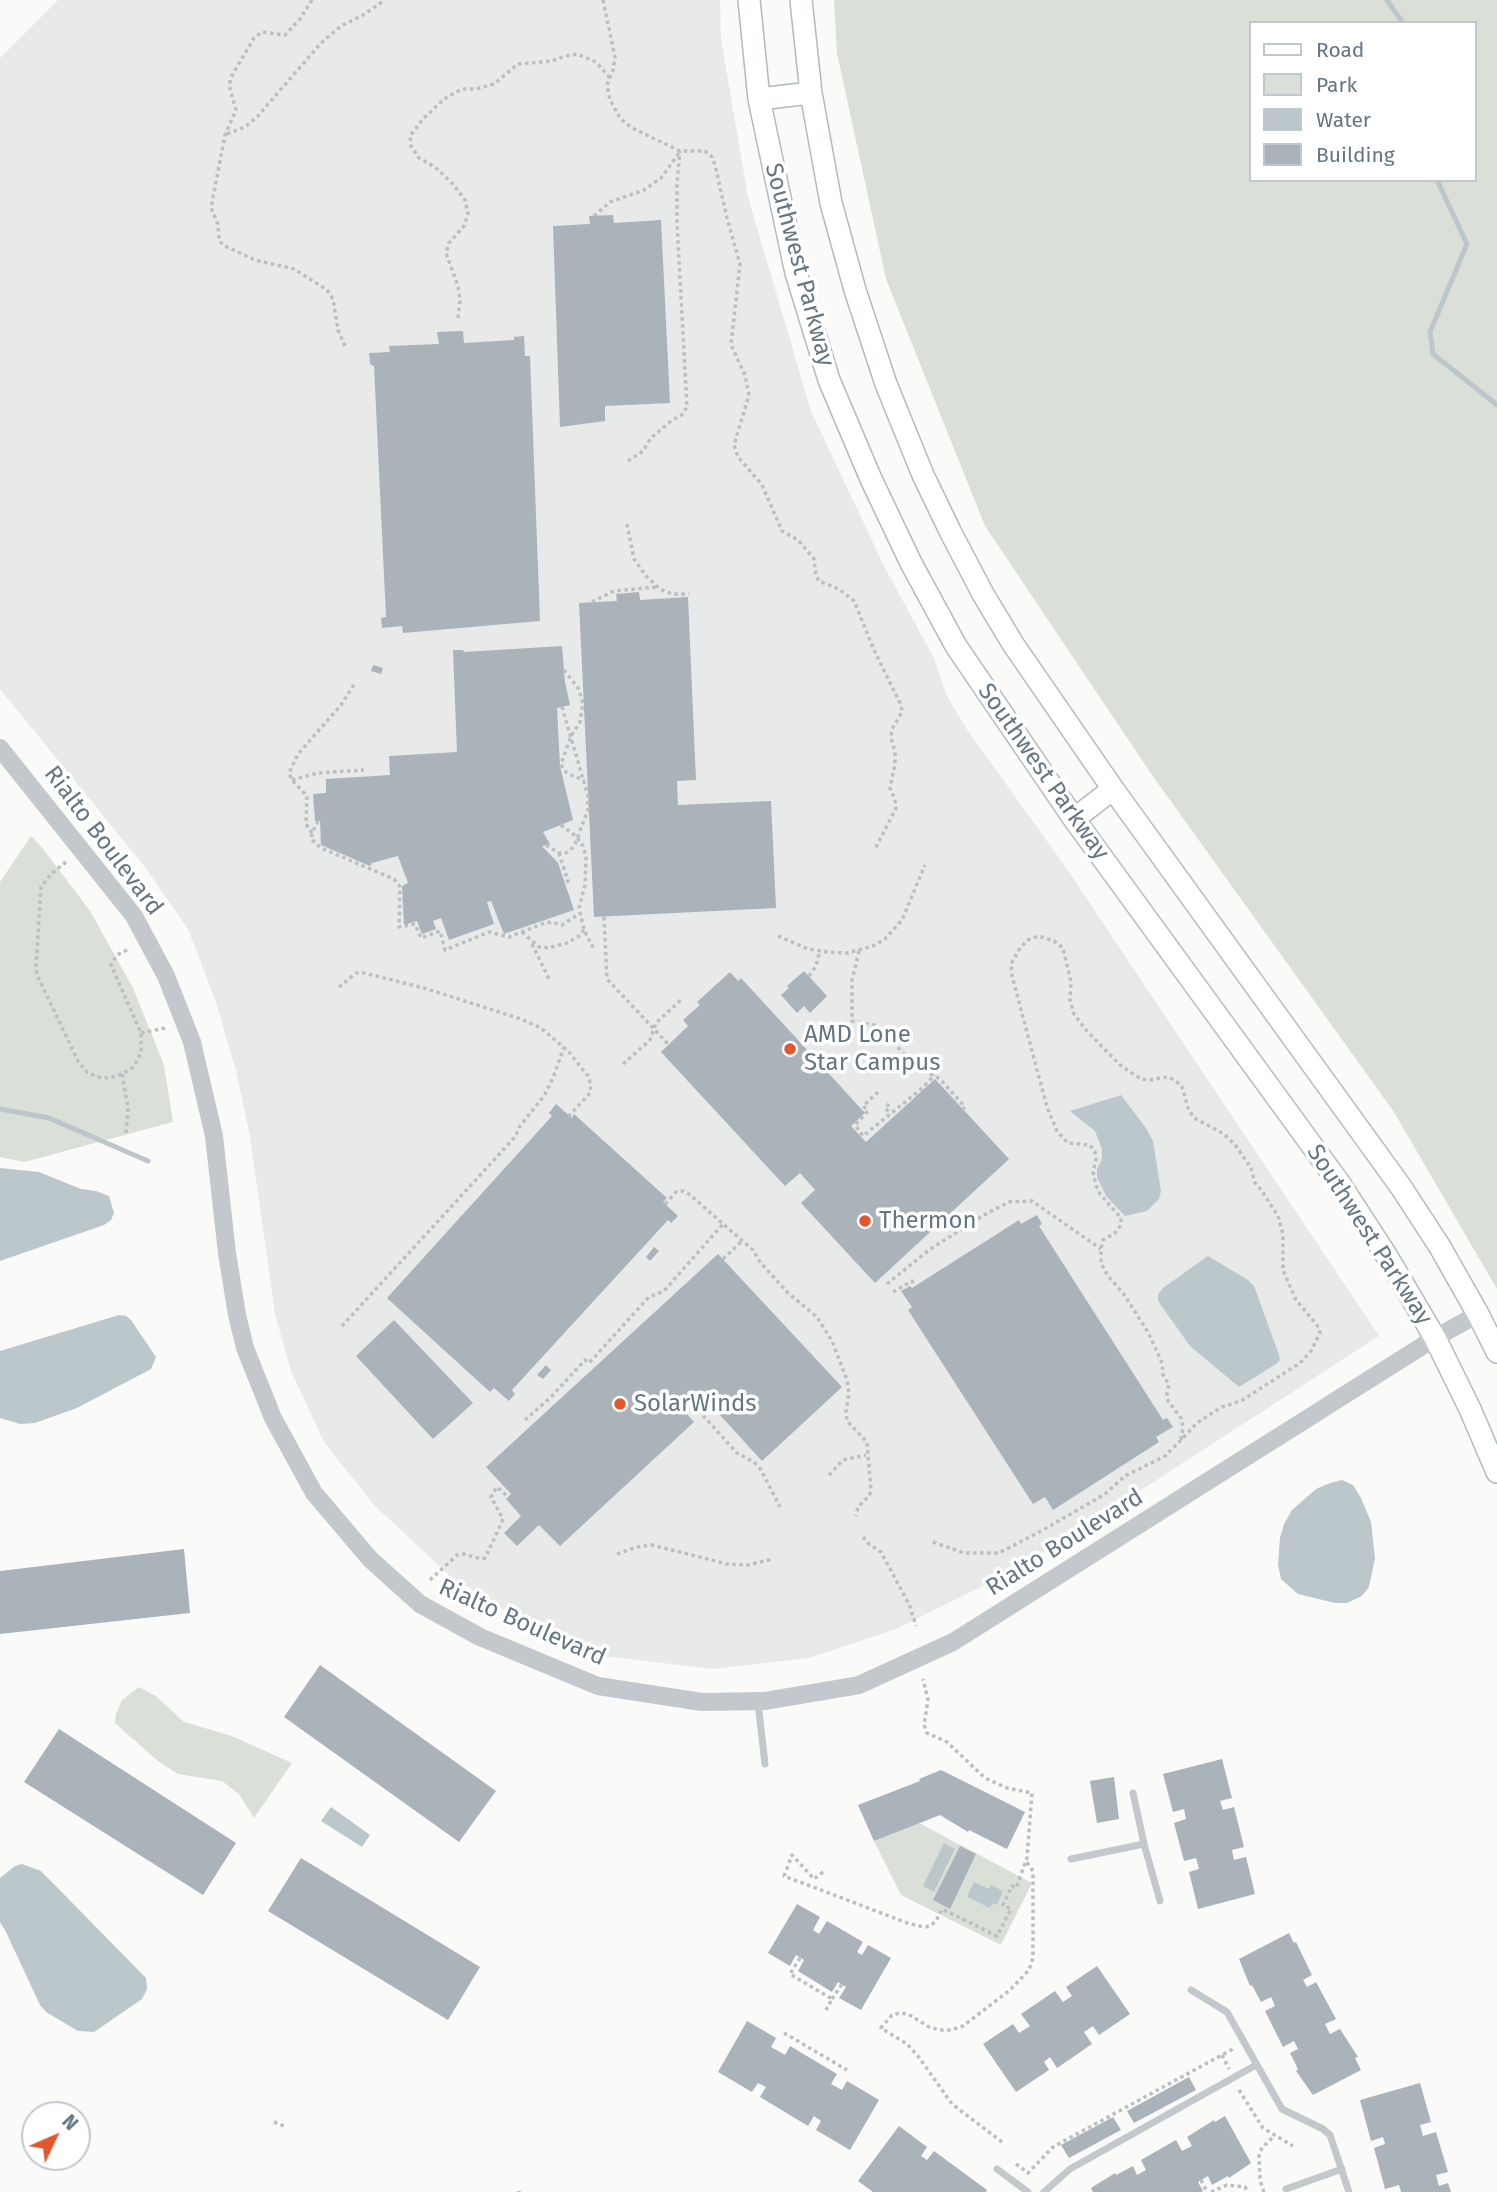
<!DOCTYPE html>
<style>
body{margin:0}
#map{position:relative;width:1497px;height:2192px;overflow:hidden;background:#fafaf8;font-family:"Fira Sans",sans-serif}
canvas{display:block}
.legend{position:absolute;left:1249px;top:21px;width:228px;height:161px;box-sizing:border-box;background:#fff;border:2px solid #c1c8cd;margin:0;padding:9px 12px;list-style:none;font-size:21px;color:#657683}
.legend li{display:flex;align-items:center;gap:14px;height:35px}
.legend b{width:35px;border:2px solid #c1c8cd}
.north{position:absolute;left:21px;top:2101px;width:70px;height:70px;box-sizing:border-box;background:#fff;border:2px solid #c1c8cd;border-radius:50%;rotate:46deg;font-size:19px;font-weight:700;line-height:28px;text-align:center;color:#657683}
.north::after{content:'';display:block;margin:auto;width:24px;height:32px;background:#e4572e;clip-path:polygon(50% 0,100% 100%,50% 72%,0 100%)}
</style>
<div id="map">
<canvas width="1497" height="2192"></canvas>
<ul class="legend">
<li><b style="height:9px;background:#fff"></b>Road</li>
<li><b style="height:19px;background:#dadfd7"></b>Park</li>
<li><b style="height:19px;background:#bbc7cb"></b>Water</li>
<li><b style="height:19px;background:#aab3b9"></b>Building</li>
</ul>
<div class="north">N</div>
</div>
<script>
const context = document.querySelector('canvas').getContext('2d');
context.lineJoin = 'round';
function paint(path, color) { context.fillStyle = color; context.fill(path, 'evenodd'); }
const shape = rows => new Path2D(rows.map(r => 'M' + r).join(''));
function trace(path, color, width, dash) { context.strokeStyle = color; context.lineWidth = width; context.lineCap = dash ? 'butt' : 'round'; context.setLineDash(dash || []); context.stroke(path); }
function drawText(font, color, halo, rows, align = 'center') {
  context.font = font + ' "Fira Sans",sans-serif'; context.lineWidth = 7; context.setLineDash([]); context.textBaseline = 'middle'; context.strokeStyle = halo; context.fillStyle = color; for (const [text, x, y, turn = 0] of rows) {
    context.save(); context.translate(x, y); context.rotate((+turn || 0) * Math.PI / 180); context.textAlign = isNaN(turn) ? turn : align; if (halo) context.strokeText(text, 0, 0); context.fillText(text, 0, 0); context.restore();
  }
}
const built = shape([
 [58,0,720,0,721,39,748,197,811,411,884,566,934,658,946,694,966,728,1067,869,1379,1336,1050,1549,991,1582,896,1629,809,1658,713,1669,603,1656,531,1627,450,1576,374,1505,324,1442,291,1371,275,1314,250,1136,236,1071,216,1002,188,929,145,867,0,689,0,58]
]);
const green = shape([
 [834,0,1497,0,1497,1289,1394,1112,1152,775,985,526,886,279,837,53],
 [1250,23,1474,23,1474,180,1250,180],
 [31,836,44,850,90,911,133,988,164,1065,173,1122,24,1162,0,1157,0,882],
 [139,1687,156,1696,184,1722,232,1736,292,1763,254,1818,239,1794,222,1781,178,1774,158,1761,115,1723,116,1714,122,1700],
 [919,1823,1032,1883,1001,1945,901,1895,874,1841]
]);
const water = shape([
 [1121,1095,1146,1128,1153,1141,1161,1191,1159,1199,1147,1211,1125,1216,1106,1196,1097,1177,1097,1169,1102,1159,1102,1149,1095,1131,1070,1111],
 [0,1168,39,1172,81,1189,96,1191,109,1196,114,1213,111,1220,104,1225,0,1261],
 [1208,1256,1248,1280,1254,1286,1279,1355,1280,1360,1276,1364,1239,1387,1190,1346,1158,1301,1158,1294,1163,1288],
 [119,1315,126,1316,131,1320,156,1357,151,1369,77,1408,35,1423,20,1424,0,1418,0,1351],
 [1342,1480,1353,1485,1361,1498,1371,1522,1375,1558,1369,1587,1362,1596,1347,1603,1335,1603,1298,1594,1281,1579,1278,1565,1280,1538,1284,1524,1292,1510,1316,1489,1330,1483],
 [331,1807,370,1835,362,1847,321,1821],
 [944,1843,955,1849,934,1892,923,1886],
 [22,1864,41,1871,146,1978,147,1989,142,1999,94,2032,78,2031,46,2012,40,2005,5,1930,0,1922,0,1878,15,1866],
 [974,1882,989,1889,991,1885,1003,1891,997,1905,993,1903,990,1908,967,1897]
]);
const stream = shape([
 [1387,0,1403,23],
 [1437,180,1467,244,1430,332,1433,354,1497,405],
 [0,1109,49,1118,148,1161]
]);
const building = shape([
 [613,215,614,223,661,220,670,403,605,406,605,421,560,427,553,226,590,224,589,216],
 [463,331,464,343,514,340,514,337,524,336,525,356,530,356,540,621,403,633,402,626,382,628,381,618,386,617,374,366,370,364,369,353,390,352,389,346,439,344,437,332],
 [639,592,640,600,688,597,696,780,677,781,678,805,771,801,776,908,594,917,579,603,617,601,616,594],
 [562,646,565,682,570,705,557,708,560,766,573,820,543,832,550,844,542,846,558,863,574,910,504,934,491,901,487,902,494,924,449,940,441,918,433,921,436,929,422,934,417,921,404,925,402,886,408,883,398,856,372,863,370,866,321,845,320,821,315,821,313,794,326,793,326,779,390,775,389,756,457,752,453,650,463,650,464,652],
 [373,665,383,668,381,674,371,671],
 [804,971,827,996,810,1013,804,1006,797,1013,781,995,789,988,787,986],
 [730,972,738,981,741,978,865,1113,851,1126,866,1142,935,1079,1009,1159,875,1283,801,1203,815,1190,800,1173,785,1186,661,1052,688,1026,683,1020,700,1005,697,1002],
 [556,1104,572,1118,574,1114,658,1190,667,1198,663,1202,678,1216,671,1223,668,1220,512,1390,515,1394,509,1401,494,1388,490,1392,387,1298,552,1116,549,1113],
 [1037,1215,1042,1224,1039,1226,1163,1420,1167,1418,1173,1427,1156,1437,1159,1442,1053,1510,1045,1497,1033,1504,908,1310,912,1307,901,1291,910,1286,912,1288,1019,1220,1021,1224],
 [654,1247,659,1251,650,1261,646,1257],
 [718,1254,842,1387,762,1461,699,1392,681,1407,694,1422,560,1546,539,1525,517,1546,504,1533,521,1516,506,1499,511,1494,486,1467],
 [394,1320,473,1403,433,1439,356,1356],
 [546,1365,551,1370,543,1379,537,1375],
 [184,1549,190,1613,0,1634,0,1571],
 [320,1665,496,1791,459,1842,284,1717],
 [59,1729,236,1843,203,1895,24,1782],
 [1222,1759,1232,1798,1220,1801,1223,1810,1234,1807,1244,1847,1232,1850,1234,1860,1246,1857,1255,1894,1198,1909,1189,1872,1199,1869,1196,1858,1184,1861,1174,1823,1186,1819,1184,1809,1173,1812,1163,1774],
 [941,1770,1025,1812,1007,1849,969,1830,968,1832,940,1815,874,1841,858,1805,920,1781,919,1779],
 [1114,1777,1119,1819,1097,1823,1090,1781],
 [960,1846,976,1854,950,1909,933,1900],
 [301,1858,480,1967,448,2020,268,1911],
 [797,1904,820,1917,813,1930,819,1934,827,1921,863,1942,857,1952,862,1955,868,1945,891,1958,861,2010,839,1998,846,1987,838,1982,832,1992,798,1971,804,1960,796,1955,790,1966,768,1953],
 [1289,1933,1294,1943,1296,1942,1312,1975,1303,1980,1307,1987,1316,1982,1336,2019,1325,2024,1330,2034,1340,2029,1358,2057,1355,2058,1361,2070,1313,2095,1296,2071,1298,2069,1290,2053,1298,2049,1294,2041,1283,2047,1265,2011,1275,2006,1271,1997,1261,2002,1252,1985,1250,1986,1239,1959],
 [1097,1966,1130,2014,1099,2035,1093,2026,1084,2032,1092,2044,1057,2068,1050,2057,1044,2062,1049,2070,1016,2092,983,2044,1013,2024,1019,2033,1030,2026,1021,2014,1055,1991,1063,2002,1072,1996,1066,1987],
 [747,2021,776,2038,771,2047,785,2055,790,2046,837,2074,831,2084,842,2090,847,2081,879,2100,850,2150,816,2130,821,2121,814,2116,808,2126,760,2097,766,2087,758,2083,752,2092,718,2072],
 [1189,2077,1196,2090,1134,2123,1127,2111],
 [1420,2083,1431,2122,1420,2125,1423,2136,1436,2132,1448,2172,1436,2175,1439,2186,1448,2183,1451,2192,1401,2192,1399,2185,1385,2189,1374,2148,1385,2144,1383,2137,1371,2141,1360,2100],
 [1225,2116,1251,2163,1229,2178,1228,2176,1212,2185,1208,2176,1198,2182,1203,2191,1201,2192,1093,2192,1091,2188,1115,2173,1116,2175,1133,2166,1137,2175,1146,2170,1141,2160,1176,2140,1182,2151,1192,2146,1187,2137,1214,2120,1215,2122],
 [1113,2117,1121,2130,1069,2158,1061,2145],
 [899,2126,927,2147,921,2156,927,2160,934,2151,987,2190,986,2192,873,2192,858,2181]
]);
const path = shape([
 [312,0,300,19,285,35,262,32,254,38,230,79,230,89,236,110,225,135,211,208,218,224,219,240,223,245,255,260,294,269,327,290,333,299,338,330,345,346],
 [603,0,615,57,613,70,607,85,610,100,620,118,632,128,680,151,705,151,712,157,715,165,727,218,740,264,731,345,745,375,749,395,734,445,738,457,762,485,782,531,798,540,814,559,816,576,819,581,839,589,854,601,874,650,901,705,902,712,892,729,891,738,895,752,895,764,890,788,895,799,896,808,875,849],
 [227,134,245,127,257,117,321,43,341,26,363,15,385,0],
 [594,216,610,202,644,190,661,178,679,153],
 [458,318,460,300,458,286,446,253,449,243,464,226,468,214,465,200,453,184,435,167,419,158,411,146,410,136,424,118,444,99,462,89,476,89,494,84,518,64,552,61,566,56,577,54,596,62,610,78],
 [628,461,643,451,651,438,671,421,683,414,687,407,677,223,677,183,680,151],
 [627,524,634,559,646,576,660,589,672,594,689,594],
 [592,602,614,591,657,587],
 [564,670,578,688,583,703,580,722,571,736,561,764,563,769,568,774,584,780],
 [292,780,318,773,364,770],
 [318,821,312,833,311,839,321,848,394,879,400,887,399,927,415,924,421,938,440,931,445,950,489,932,509,937,542,924,551,922,562,925,579,914],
 [561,825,577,837,583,846,586,857,585,885,579,908,584,930,594,949],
 [312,833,306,824,307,796,292,780,289,773,298,754,341,705,355,683],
 [546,845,559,853,566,853,571,849,575,844,588,810,588,796,562,707],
 [559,853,568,881,564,882],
 [66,862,52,873,41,887,36,967,37,975,78,1061,87,1072,97,1077,109,1078,122,1074,132,1068,138,1060,141,1051,141,1033,111,965,117,955,129,949],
 [522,932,539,947,548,948,567,943,579,936,584,930],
 [778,936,808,949,828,952,847,953,873,946,885,939,902,920,925,865],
 [532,944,549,979],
 [859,951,852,980,852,1021,874,1025,882,1031,917,1067,940,1079,965,1107,963,1109],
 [809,976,816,966,820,950],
 [339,987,356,973,364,973,424,988,521,1019,541,1028,569,1052,588,1076,591,1085,590,1093,569,1116],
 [141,1033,165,1028],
 [623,1064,650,1040,656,1023,682,999],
 [122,1074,128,1108,126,1133],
 [878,1092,863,1106,868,1111,855,1125,863,1136,920,1090,935,1075],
 [889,1104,885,1108,891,1114],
 [665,1204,676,1192,683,1191,689,1194,753,1250,760,1262,788,1293,817,1317,832,1341,847,1380,849,1393,846,1412,847,1421,867,1442,871,1491,869,1496,858,1507,856,1516],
 [723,1259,743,1240],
 [887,1284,929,1250,982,1216,1009,1202,1032,1201,1101,1249],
 [893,1292,912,1281,915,1286],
 [342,1326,515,1137,520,1126,544,1096,553,1078,564,1047],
 [689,1400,737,1453,754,1462,761,1470,780,1507],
 [525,1420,551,1397,585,1360,589,1363,649,1297,664,1291,723,1224],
 [829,1475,843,1460,866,1455],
 [863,1537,869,1544,881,1552,909,1604,916,1626],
 [933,1542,964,1553,999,1553,1043,1530,1105,1494,1125,1476,1165,1456,1181,1440,1197,1423,1209,1415,1222,1407,1241,1401,1300,1363,1311,1351,1320,1333,1317,1325,1296,1300,1283,1270,1283,1234,1278,1216,1262,1191,1255,1183,1251,1168,1236,1146,1224,1134,1196,1119,1189,1111,1182,1087,1175,1080,1167,1077,1150,1080,1141,1079,1120,1065,1085,1029,1074,1014,1070,1000,1071,982,1063,948,1054,941,1039,936,1028,940,1020,948,1011,964,1012,976,1047,1107,1057,1131,1068,1143,1090,1145,1095,1152,1096,1160,1093,1172,1096,1185,1100,1194,1121,1218,1121,1225,1115,1233,1103,1240,1101,1249,1101,1263,1108,1276,1123,1293,1148,1332,1163,1365,1162,1372,1164,1377,1169,1384,1167,1393,1168,1401,1181,1418,1183,1427,1181,1440],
 [617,1554,637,1547,652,1545,727,1564,748,1565,773,1559],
 [430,1580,457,1555,464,1554,481,1559,485,1558,502,1522,503,1519,491,1497,497,1487,508,1497],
 [823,1872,814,1879,792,1855,784,1876,910,1924,925,1927,930,1926,936,1921,942,1909,997,1936,1011,1909,1003,1905,1012,1886,1016,1888,1027,1858,1032,1793,1007,1788,985,1778,947,1742,927,1733,924,1725,928,1700,923,1679],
 [800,1958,790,1974,832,1999,826,2010],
 [832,1999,842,1984],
 [784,2033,847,2070],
 [1222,2055,1229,2069],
 [1239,2090,1263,2128,1293,2146],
 [274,2122,287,2127],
 [1002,2142,952,2104,918,2056,907,2044,881,2028,892,2015,900,2013,908,2014,929,2027,940,2030,951,2030,963,2026,1010,1990,1029,1970,1033,1958,1033,1871,1026,1861],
 [1016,2164,1028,2173,1053,2147,1233,2049],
 [1201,2180,1207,2192],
 [519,2192,519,2191],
 [1211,2192,1227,2185,1245,2187,1248,2192],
 [1264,2192,1260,2180,1259,2155,1262,2148,1274,2136]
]);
const service = shape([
 [758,1703,765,1764],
 [1144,1844,1160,1901],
 [1071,1859,1144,1844,1133,1793],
 [1191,1990,1227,2012,1282,2109,1323,2129,1330,2135,1349,2192],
 [997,2169,1028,2192],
 [1286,2189,1342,2169],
 [1044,2192,1070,2169,1256,2065]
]);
const tertiary = shape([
 [0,748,134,916,166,976,192,1042,214,1136,227,1253,237,1315,245,1348,273,1418,314,1493,370,1559,420,1604,480,1637,598,1686,702,1702,764,1701,859,1685,953,1642,1435,1338,1478,1314]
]);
const secondary = shape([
 [749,0,759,99,796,273,829,380,871,479,911,563,956,646,1074,819,1340,1184,1388,1258,1435,1338,1470,1409,1497,1472],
 [801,0,811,93,831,203,855,290,886,384,923,475,951,533,983,594,1013,644,1113,789,1401,1187,1440,1247,1478,1314,1497,1352],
 [759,99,811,93],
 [1074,819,1113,789]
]);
const pathBridge = shape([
 [604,917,607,979,668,1044]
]);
const markers = [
 [790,1049,7,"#e4572e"],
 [865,1221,7,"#e4572e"],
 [620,1404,7,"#e4572e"]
];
const streetNames = [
 ["Southwest Parkway",799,265,75],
 ["Southwest Parkway",1043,772,55],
 ["Rialto Boulevard",103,841,53],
 ["Southwest Parkway",1369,1235,57],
 ["Rialto Boulevard",1065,1543,-32],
 ["Rialto Boulevard",522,1623,24]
];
const poiNames = [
 ["AMD Lone",804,1035],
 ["Star Campus",804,1063],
 ["Thermon",879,1221],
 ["SolarWinds",634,1404]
];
paint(built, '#e8e9e9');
paint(green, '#dadfd7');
paint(water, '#bbc7cb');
trace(stream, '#bbc7cb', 5);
paint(building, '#aab3b9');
trace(secondary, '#b3babf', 24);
trace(path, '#bbbfc2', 3.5, [3.5, 3.5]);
trace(service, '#c3c8cc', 7);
trace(tertiary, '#c3c8cc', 18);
trace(secondary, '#fff', 21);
trace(pathBridge, '#bbbfc2', 3.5, [3.5, 3.5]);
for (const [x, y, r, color] of markers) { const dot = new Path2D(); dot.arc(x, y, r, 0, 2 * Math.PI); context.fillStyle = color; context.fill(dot); trace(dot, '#fff', 2.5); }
drawText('24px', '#657683', '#fff', streetNames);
drawText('24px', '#657683', '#fff', poiNames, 'left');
</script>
